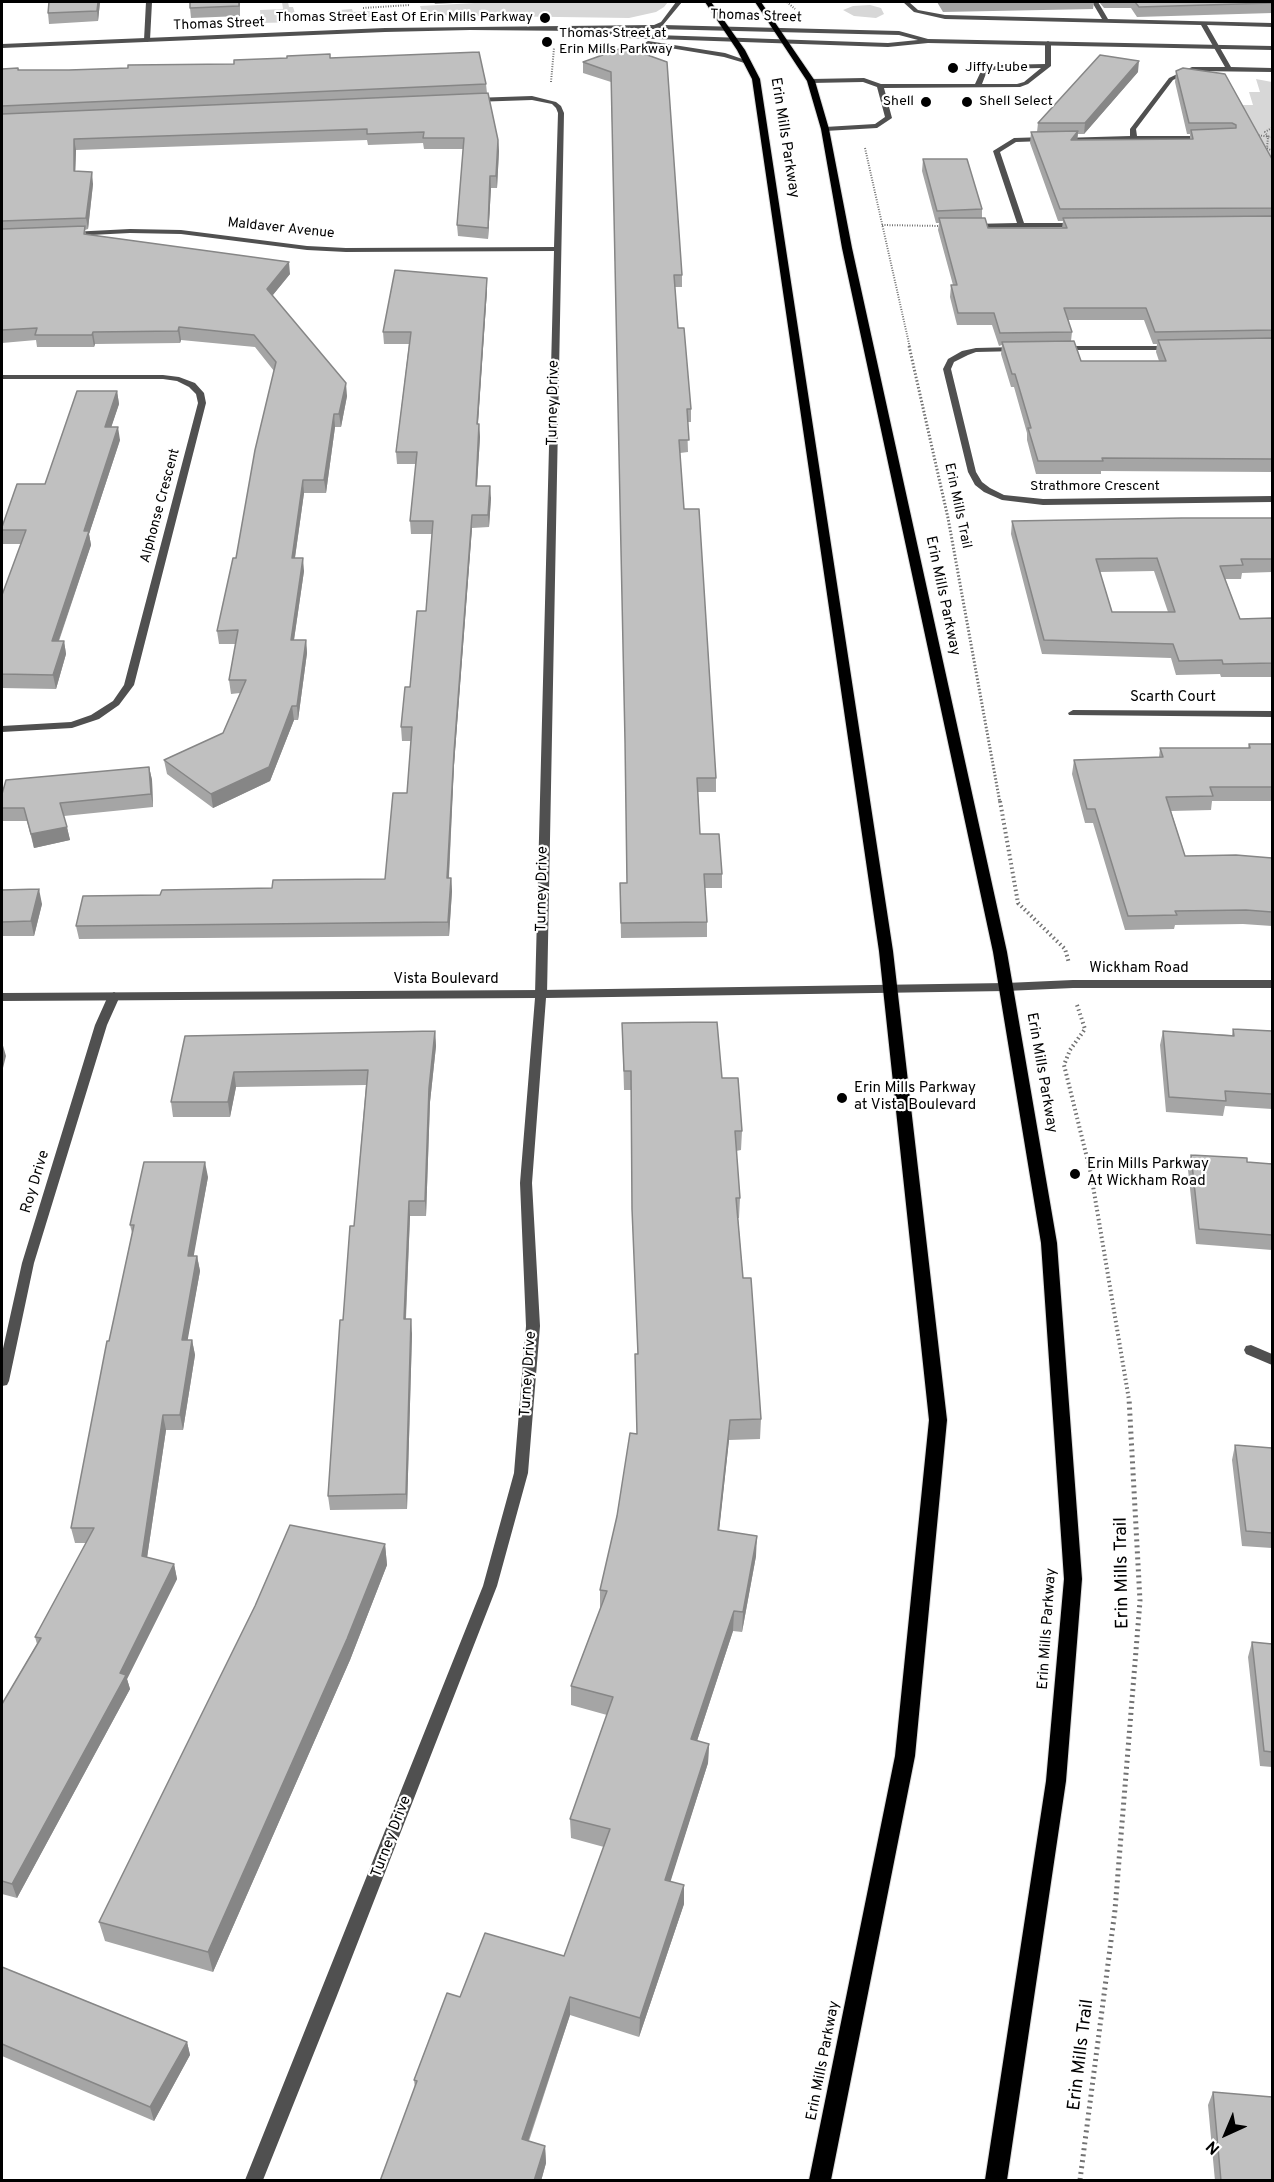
<!DOCTYPE html>
<style>
body{margin:0}
#map{position:relative;width:1274px;height:2182px;overflow:hidden;background:#fff;font-family:Overpass,sans-serif}
canvas{display:block}
.frame{position:absolute;inset:0;border:3px solid #000;pointer-events:none}
.north{position:absolute;left:1196px;top:2104px;width:60px;height:60px;-webkit-text-stroke:4px #fff;paint-order:stroke;rotate:224deg;font-size:16px;font-weight:700;line-height:24px;text-align:center;color:#000}
.north::after{content:'';display:block;margin:auto;width:21px;height:27px;background:#000;clip-path:polygon(50% 0,100% 100%,50% 72%,0 100%)}
</style>
<div id="map">
<canvas width="1274" height="2182"></canvas>
<div class="frame"></div>
<div class="north">N</div>
</div>
<script>
const context = document.querySelector('canvas').getContext('2d');
context.lineJoin = 'round';
function paint(path, color) { context.fillStyle = color; context.fill(path, 'evenodd'); }
const shape = rows => new Path2D(rows.map(r => 'M' + r).join(''));
function trace(path, color, width, dash) { context.strokeStyle = color; context.lineWidth = width; context.lineCap = dash ? 'butt' : 'round'; context.setLineDash(dash || []); context.stroke(path); }
function drawText(font, color, halo, rows, align = 'center') {
  context.font = font + ' Overpass,sans-serif'; context.lineWidth = 4.5; context.setLineDash([]); context.textBaseline = 'middle'; context.strokeStyle = halo; context.fillStyle = color; for (const [text, x, y, turn = 0] of rows) {
    context.save(); context.translate(x, y); context.rotate((+turn || 0) * Math.PI / 180); context.textAlign = isNaN(turn) ? turn : align; if (halo) context.strokeText(text, 0, 0); context.fillText(text, 0, 0); context.restore();
  }
}
const green = shape([
 [282,2,288,2,289,7,293,7,298,22,261,23,260,10,283,9],
 [493,2,668,2,664,7,656,12,629,18,420,15,423,15,420,6],
 [870,5,881,8,884,14,876,18,854,16,843,10,853,6],
 [352,9,353,12,370,11,371,17,331,20,328,11],
 [1256,79,1272,82,1272,191,1269,170,1240,105,1253,105,1249,92,1260,92]
]);
const pathFar3 = shape([
 [787,2,795,9],
 [363,8,410,5],
 [551,82,554,48],
 [1272,128,1265,132,1268,137,1267,148,1272,151],
 [1256,135,1272,137],
 [865,148,910,348],
 [882,225,941,226]
]);
const pathFar2 = shape([
 [909,346,948,518,1000,803]
]);
const pathFar1 = shape([
 [1000,801,1018,903,1065,949,1069,963],
 [1077,1005,1085,1029,1070,1050,1064,1065,1091,1174,1129,1400]
]);
const path = shape([
 [1080,2180,1115,1910,1140,1601,1129,1398]
]);
const service = shape([
 [903,2,909,2,918,10,945,15,1102,19,1092,2,1098,2,1108,19,1272,23,1272,27,1207,25,1231,67,1272,68,1272,72,1193,71,1173,80,1136,129,1137,136,1204,136,1207,138,1206,139,1063,141,1061,140,1061,138,1130,136,1130,129,1169,78,1192,67,1225,67,1201,25,945,19,914,12,903,2],
 [1048,41,1051,43,1051,66,1028,84,1020,87,884,88,892,118,877,128,825,131,822,129,825,127,875,124,885,117,877,87,863,82,811,83,808,81,811,79,864,78,881,84,975,84,982,69,1000,65,1045,64,1045,43,1048,41],
 [1041,68,1024,82,1017,84,982,84,987,71,1000,69,1041,68],
 [1014,138,1045,137,1048,139,1045,141,1016,142,1000,152,1024,223,1079,223,1079,227,968,228,968,224,971,224,1017,223,993,151,1014,138]
]);
const minor = shape([
 [146,2,152,2,150,40,147,42,144,40,146,2],
 [532,96,556,102,561,106,564,113,547,994,541,998,535,994,554,251,346,252,307,250,181,234,130,233,71,236,67,234,71,232,130,229,181,230,307,246,346,248,554,247,558,113,556,108,552,104,532,100,473,102,470,100,473,98,532,96],
 [1058,346,1172,346,1176,348,1172,350,1061,350,1057,348,1058,346],
 [1016,347,1020,349,1019,351,976,352,968,355,954,362,951,369,976,472,982,482,990,488,1004,495,1043,499,1272,496,1272,502,1043,505,1002,500,984,492,975,485,968,472,943,369,948,359,962,351,976,348,1016,347],
 [2,375,163,375,179,377,195,383,204,393,206,403,134,685,119,705,99,719,72,728,2,732,2,726,71,722,91,715,113,701,124,685,198,403,196,394,189,387,177,381,163,379,2,379,2,375],
 [1073,710,1272,711,1272,717,1069,715,1068,713,1073,710],
 [114,992,120,996,107,1025,34,1263,9,1381,7,1385,2,1386,2,1353,22,1263,95,1025,108,996,114,992],
 [1251,1345,1272,1354,1272,1365,1246,1354,1244,1350,1246,1346,1251,1345]
]);
const tertiary = shape([
 [676,2,682,2,663,25,899,31,928,39,1272,46,1272,50,928,43,888,47,627,38,598,32,601,30,627,34,888,43,918,40,899,35,614,28,582,31,470,30,385,32,2,48,2,44,385,28,654,25,661,22,676,2],
 [648,41,725,53,751,62,748,64,724,57,646,44,645,43,648,41],
 [1073,980,1272,980,1272,988,1073,988,1006,991,546,998,532,1183,540,1326,528,1473,497,1586,336,1998,263,2180,245,2180,483,1586,514,1473,526,1326,520,1183,535,998,2,1001,2,993,541,990,1006,983,1073,980]
]);
const primary = shape([
 [705,2,711,2,745,50,760,79,893,951,947,1420,915,1756,831,2180,809,2180,895,1756,929,1420,879,951,752,79,737,50,705,2],
 [755,2,761,2,815,81,829,129,852,248,1007,952,1057,1243,1082,1579,1066,1781,1007,2180,985,2180,1046,1781,1064,1579,1041,1243,993,952,842,248,821,129,807,81,755,2]
]);
const wall = shape([
 [100,2,98,21,49,24,48,13],
 [240,2,240,16,191,18,190,8],
 [434,2,472,2,435,4],
 [937,2,1094,2,1093,9,943,12],
 [1099,2,1272,2,1272,13,1137,17,1131,8,1104,8],
 [625,47,682,275,682,287,675,287,678,328,691,409,691,422,687,422,688,452,680,453,684,509,716,778,716,792,698,792,700,834,722,874,722,888,705,888,707,922,707,937,621,938,620,883,627,883,626,755,611,82,583,73,583,62],
 [330,58,486,84,487,93,498,140,499,151,497,188,491,188,488,239,458,236,457,225,463,149,424,149,423,143,368,145,367,140,76,150,75,171,93,184,88,229,85,230,86,234,290,274,272,296,347,396,341,427,335,427,326,493,304,493,295,558,304,571,294,640,306,640,307,653,298,720,294,720,270,781,213,808,167,774,164,760,223,733,240,693,231,694,229,680,236,644,219,644,217,631,236,558,274,371,255,347,181,340,180,343,95,344,94,347,37,347,36,340,2,343,2,69,18,68,19,70,69,70,234,64],
 [1183,68,1272,159,1272,472,1101,471,1101,474,1036,474,1027,440,1027,433,1014,387,1011,387,1001,354,1002,345,999,346,992,325,957,325,950,297,951,285,953,285,938,230,939,223,936,223,922,171,923,159,982,209,982,218,988,228,1062,228,1063,221,1058,221,1030,143,1031,132,1037,132,1038,123,1138,72,1084,134,1078,134,1077,140,1190,139,1190,134,1187,134,1175,82,1176,71],
 [1068,320,1144,320,1153,344,1157,344,1156,352,1159,361,1081,361,1071,341,1072,332],
 [487,278,487,290,478,424,480,437,477,486,491,498,489,527,472,528,454,765,449,878,451,878,452,891,449,936,79,939,76,926,160,895,272,888,385,879,407,793,411,741,402,741,401,727,426,611,432,534,411,534,410,521,416,464,397,464,396,452,409,344,384,344,383,332],
 [117,391,119,404,111,427,120,440,89,534,91,545,59,641,64,641,66,654,56,689,2,688,2,595,21,544,3,544,2,536,2,527,45,484],
 [1272,518,1272,572,1242,573,1241,579,1225,579,1240,619,1272,618,1272,677,1221,677,1220,674,1176,675,1171,658,1042,654,1011,534,1012,521],
 [1154,571,1168,612,1112,612,1100,572],
 [1249,744,1272,744,1272,801,1212,801,1211,810,1171,811,1185,856,1272,858,1272,926,1243,924,1175,925,1174,929,1125,930,1093,823,1085,823,1072,774,1074,760,1159,757,1160,748,1248,748],
 [149,767,152,780,153,807,64,816,70,840,34,848,27,821,2,821,2,794],
 [2,890,42,904,34,936,2,936],
 [622,1023,722,1078,742,1131,741,1150,736,1151,740,1198,739,1218,738,1218,743,1278,761,1419,760,1439,729,1440,719,1530,756,1556,742,1632,733,1631,697,1741,709,1744,708,1763,670,1881,684,1904,639,2037,570,2015,529,2141,545,2146,546,2163,541,2181,380,2181,415,2088,414,2080,460,1997,564,1956,604,1847,571,1838,570,1819,607,1715,571,1705,571,1686,600,1609,600,1590,637,1433,635,1354,638,1354,633,1229,631,1090,624,1090],
 [1233,1029,1272,1031,1272,1109,1225,1106,1223,1116,1166,1112,1160,1045,1163,1031,1232,1035],
 [435,1031,436,1046,430,1102,426,1216,410,1216,406,1319,412,1334,407,1509,330,1510,328,1496,343,1320,354,1226,366,1085,236,1087,230,1117,173,1117,171,1102,185,1036],
 [1191,1155,1247,1162,1272,1164,1272,1250,1196,1244,1188,1170],
 [208,1177,193,1256,197,1256,200,1271,187,1340,192,1340,195,1355,183,1430,166,1430,147,1558,174,1564,177,1579,127,1679,130,1689,17,1898,2,1894,2,1704,37,1644,35,1637,86,1543,75,1543,71,1528,132,1233,130,1225],
 [1235,1445,1272,1448,1272,1548,1242,1546,1232,1460],
 [385,1544,387,1565,350,1660,213,1972,105,1941,99,1922],
 [1252,1642,1272,1644,1272,1767,1260,1766,1248,1657],
 [2,1967,187,2042,190,2055,154,2121,2,2056],
 [1213,2092,1272,2181,1215,2181,1208,2105]
]);
const shadedWall = shape([
 [98,2,100,2,98,21,97,11],
 [1139,61,1138,72,1084,134,1085,123],
 [1078,131,1077,143,1071,140],
 [74,139,76,150,75,182,74,171],
 [498,140,499,151,497,188,496,176],
 [92,172,93,184,88,229,86,218],
 [490,176,491,188,488,239,488,228],
 [289,262,290,274,268,301,267,289],
 [487,278,487,290,477,437,477,424],
 [179,327,181,340,180,343,178,331],
 [93,332,95,344,94,347,92,335],
 [346,383,347,396,341,427,339,414],
 [117,391,119,404,107,440,105,427],
 [334,414,335,427,326,493,324,480],
 [479,424,480,437,476,499,476,486],
 [118,427,120,440,89,534,91,545,54,654,52,641,84,531],
 [303,480,304,493,293,571,292,558],
 [490,486,491,498,489,527,488,515],
 [472,515,472,528,454,765,448,892,447,878,454,752],
 [303,558,304,571,292,653,291,640],
 [306,640,307,653,298,720,297,706],
 [64,641,66,654,56,689,53,675],
 [292,706,294,720,270,781,213,808,211,794],
 [149,767,152,780,153,807,151,794],
 [67,827,70,840,34,848,31,834],
 [451,878,452,891,449,936,448,922],
 [39,889,42,904,34,936,31,921],
 [435,1031,436,1046,430,1102,426,1216,425,1201,429,1088],
 [2,1042,6,1056,2,1072],
 [234,1072,236,1087,230,1117,228,1102],
 [205,1162,208,1177,191,1271,188,1256],
 [409,1201,410,1216,405,1334,404,1319],
 [197,1256,200,1271,185,1355,182,1340],
 [411,1319,412,1334,407,1509,406,1494],
 [192,1340,195,1355,183,1430,180,1415],
 [163,1415,166,1430,145,1571,142,1556],
 [730,1420,729,1440,717,1550,718,1530],
 [757,1536,756,1556,742,1632,743,1612],
 [385,1544,387,1565,350,1660,213,1972,208,1952],
 [174,1564,177,1579,127,1679,130,1689,17,1898,12,1884],
 [734,1611,733,1631,691,1759,691,1739],
 [709,1744,708,1763,665,1899,665,1880],
 [684,1885,684,1904,639,2037,640,2018],
 [570,1997,570,2015,523,2156,522,2139],
 [187,2042,190,2055,154,2121,150,2107],
 [545,2146,546,2163,541,2181,534,2181]
]);
const building = shape([
 [49,2,98,2,97,11,48,13,49,2],
 [190,2,239,2,239,6,190,8,190,2],
 [1135,2,1272,2,1272,3,1139,7,1135,2],
 [625,47,667,62,682,275,674,275,678,328,684,328,691,409,687,409,689,440,679,440,684,509,699,509,716,778,697,778,700,834,719,834,722,874,704,874,707,922,621,923,620,883,627,883,625,741,611,72,583,62,625,47],
 [479,52,486,84,2,106,2,69,18,68,18,70,69,70,128,68,128,65,234,64,234,60,287,58,287,56,330,54,330,58,479,52],
 [1100,55,1139,61,1085,123,1038,123,1100,55],
 [1183,68,1225,74,1272,159,1272,208,1060,209,1031,132,1078,131,1071,140,1193,139,1191,130,1236,128,1236,125,1232,123,1189,123,1176,71,1183,68],
 [488,93,498,140,496,176,490,176,488,228,457,225,464,138,423,138,424,132,367,134,367,129,74,139,74,171,92,172,86,218,2,221,2,114,488,93],
 [923,159,967,159,982,209,937,211,923,159],
 [1272,216,1272,330,1155,332,1146,308,1064,308,1072,332,1000,333,994,313,958,313,951,285,957,285,939,218,985,218,988,228,1067,228,1063,218,1272,216],
 [85,226,84,234,289,262,267,289,346,383,339,414,334,414,324,480,303,480,292,558,303,558,291,640,306,640,297,706,292,706,269,767,211,794,164,760,223,733,246,680,229,680,238,630,217,631,233,558,236,558,255,450,276,362,254,335,179,327,178,331,93,332,92,335,35,335,37,328,2,330,2,229,85,226],
 [395,270,487,278,477,424,479,424,476,486,490,486,488,515,472,515,454,752,447,878,451,878,448,922,76,926,83,896,160,895,162,890,272,888,273,880,385,879,393,793,407,793,412,727,401,727,405,687,410,687,417,611,426,611,433,521,410,521,417,452,396,452,411,332,383,332,395,270],
 [1272,338,1272,459,1102,458,1103,461,1038,461,1028,428,1031,428,1015,374,1012,374,1002,342,1074,341,1081,361,1166,361,1158,340,1272,338],
 [77,391,117,391,105,427,118,427,84,531,89,531,52,641,64,641,53,675,2,674,2,595,26,530,2,530,2,527,17,484,45,484,77,391],
 [1182,518,1272,518,1272,559,1241,559,1243,565,1220,566,1240,619,1272,618,1272,663,1223,664,1222,660,1179,661,1173,644,1044,640,1012,521,1182,518],
 [1157,558,1175,612,1112,612,1096,559,1157,558],
 [1249,744,1272,744,1272,787,1210,787,1213,796,1166,797,1185,856,1236,855,1272,858,1272,912,1246,910,1175,911,1177,915,1128,916,1095,809,1087,809,1074,760,1163,757,1160,748,1250,748,1249,744],
 [149,767,151,794,60,803,67,827,31,834,24,808,2,808,2,794,6,780,149,767],
 [39,889,31,921,2,922,2,890,39,889],
 [717,1022,722,1078,738,1078,742,1131,735,1131,740,1198,736,1198,743,1278,751,1278,761,1419,730,1420,718,1530,757,1536,743,1612,734,1611,691,1739,709,1744,665,1880,684,1885,640,2018,570,1997,522,2139,545,2146,534,2181,380,2181,417,2081,414,2080,447,1993,460,1997,485,1933,564,1956,610,1829,570,1819,613,1697,571,1686,607,1591,600,1590,617,1516,630,1433,637,1434,635,1354,638,1354,632,1209,631,1071,624,1071,622,1023,717,1022],
 [1233,1029,1272,1031,1272,1094,1225,1091,1226,1101,1169,1097,1163,1031,1234,1036,1233,1029],
 [435,1031,429,1088,425,1201,409,1201,404,1319,411,1319,406,1494,328,1496,340,1320,343,1320,350,1226,354,1226,368,1070,234,1072,228,1102,171,1102,185,1036,435,1031],
 [1191,1155,1247,1158,1247,1162,1272,1164,1272,1235,1199,1229,1191,1155],
 [144,1162,205,1162,188,1256,197,1256,182,1340,192,1340,180,1415,163,1415,142,1556,174,1564,120,1673,126,1675,12,1884,2,1881,2,1704,41,1638,35,1637,94,1528,71,1528,107,1341,109,1341,134,1225,130,1225,144,1162],
 [1235,1445,1272,1448,1272,1533,1246,1531,1235,1445],
 [290,1525,385,1544,347,1639,208,1952,99,1922,255,1606,290,1525],
 [1252,1642,1272,1644,1272,1752,1264,1751,1252,1642],
 [2,1967,187,2042,150,2107,2,2044,2,1967],
 [1213,2092,1272,2097,1272,2181,1221,2181,1213,2092]
]);
const markers = [
 [545,18,6,"#000"],
 [547,42,6,"#000"],
 [953,68,6,"#000"],
 [926,102,6,"#000"],
 [967,102,6,"#000"],
 [842,1098,6,"#000"],
 [1075,1174,6,"#000"]
];
const farStreetnames = [
 ["Thomas Street",756,17,2],
 ["Thomas Street",219,25,-2],
 ["Maldaver Avenue",281,229,6],
 ["Strathmore Crescent",1095,487],
 ["Alphonse Crescent",161,506,-75],
 ["Erin Mills Trail",957,506,78]
];
const farPoinames = [
 ["Thomas Street East Of Erin Mills Parkway",533,18,"right"],
 ["Thomas Street at",559,34],
 ["Erin Mills Parkway",559,50],
 ["Jiffy Lube",965,68],
 ["Shell",914,102,"right"],
 ["Shell Select",979,102]
];
const streetNames = [
 ["Erin Mills Parkway",784,138,81],
 ["Turney Drive",554,403,-89],
 ["Erin Mills Parkway",942,596,78],
 ["Scarth Court",1173,698],
 ["Turney Drive",543,889,-89],
 ["Wickham Road",1139,969],
 ["Vista Boulevard",446,980],
 ["Erin Mills Parkway",1041,1073,80],
 ["Roy Drive",36,1182,-73],
 ["Turney Drive",529,1374,-86],
 ["Erin Mills Parkway",1048,1629,-86],
 ["Turney Drive",392,1837,-69],
 ["Erin Mills Parkway",824,2061,-79]
];
const poiNames = [
 ["Erin Mills Parkway",854,1089],
 ["at Vista Boulevard",854,1106],
 ["Erin Mills Parkway",1087,1165],
 ["At Wickham Road",1087,1182]
];
const nearStreetnames = [
 ["Erin Mills Trail",1123,1573,-91],
 ["Erin Mills Trail",1082,2055,-83]
];
paint(green, '#d7d7d7');
trace(primary, '#dbdbdb', 2);
trace(pathFar3, '#727272', 2, [1, 1.5]);
trace(pathFar2, '#727272', 3, [1.5, 2]);
trace(pathFar1, '#727272', 4, [1.5, 3]);
trace(path, '#727272', 5, [2, 4]);
paint(service, '#505050');
paint(minor, '#505050');
paint(tertiary, '#505050');
paint(primary, '#000');
paint(wall, '#a5a5a5');
paint(shadedWall, '#868686');
paint(building, '#c0c0c0');
trace(building, '#868686', 1.5);
for (const [x, y, r, color] of markers) { const dot = new Path2D(); dot.arc(x, y, r, 0, 2 * Math.PI); context.fillStyle = color; context.fill(dot); trace(dot, '#fff', 2); }
drawText('14px', '#000', '#fff', farStreetnames);
drawText('14px', '#000', '#fff', farPoinames, 'left');
drawText('15px', '#000', '#fff', streetNames);
drawText('15px', '#000', '#fff', poiNames, 'left');
drawText('18px', '#000', '#fff', nearStreetnames);
</script>
